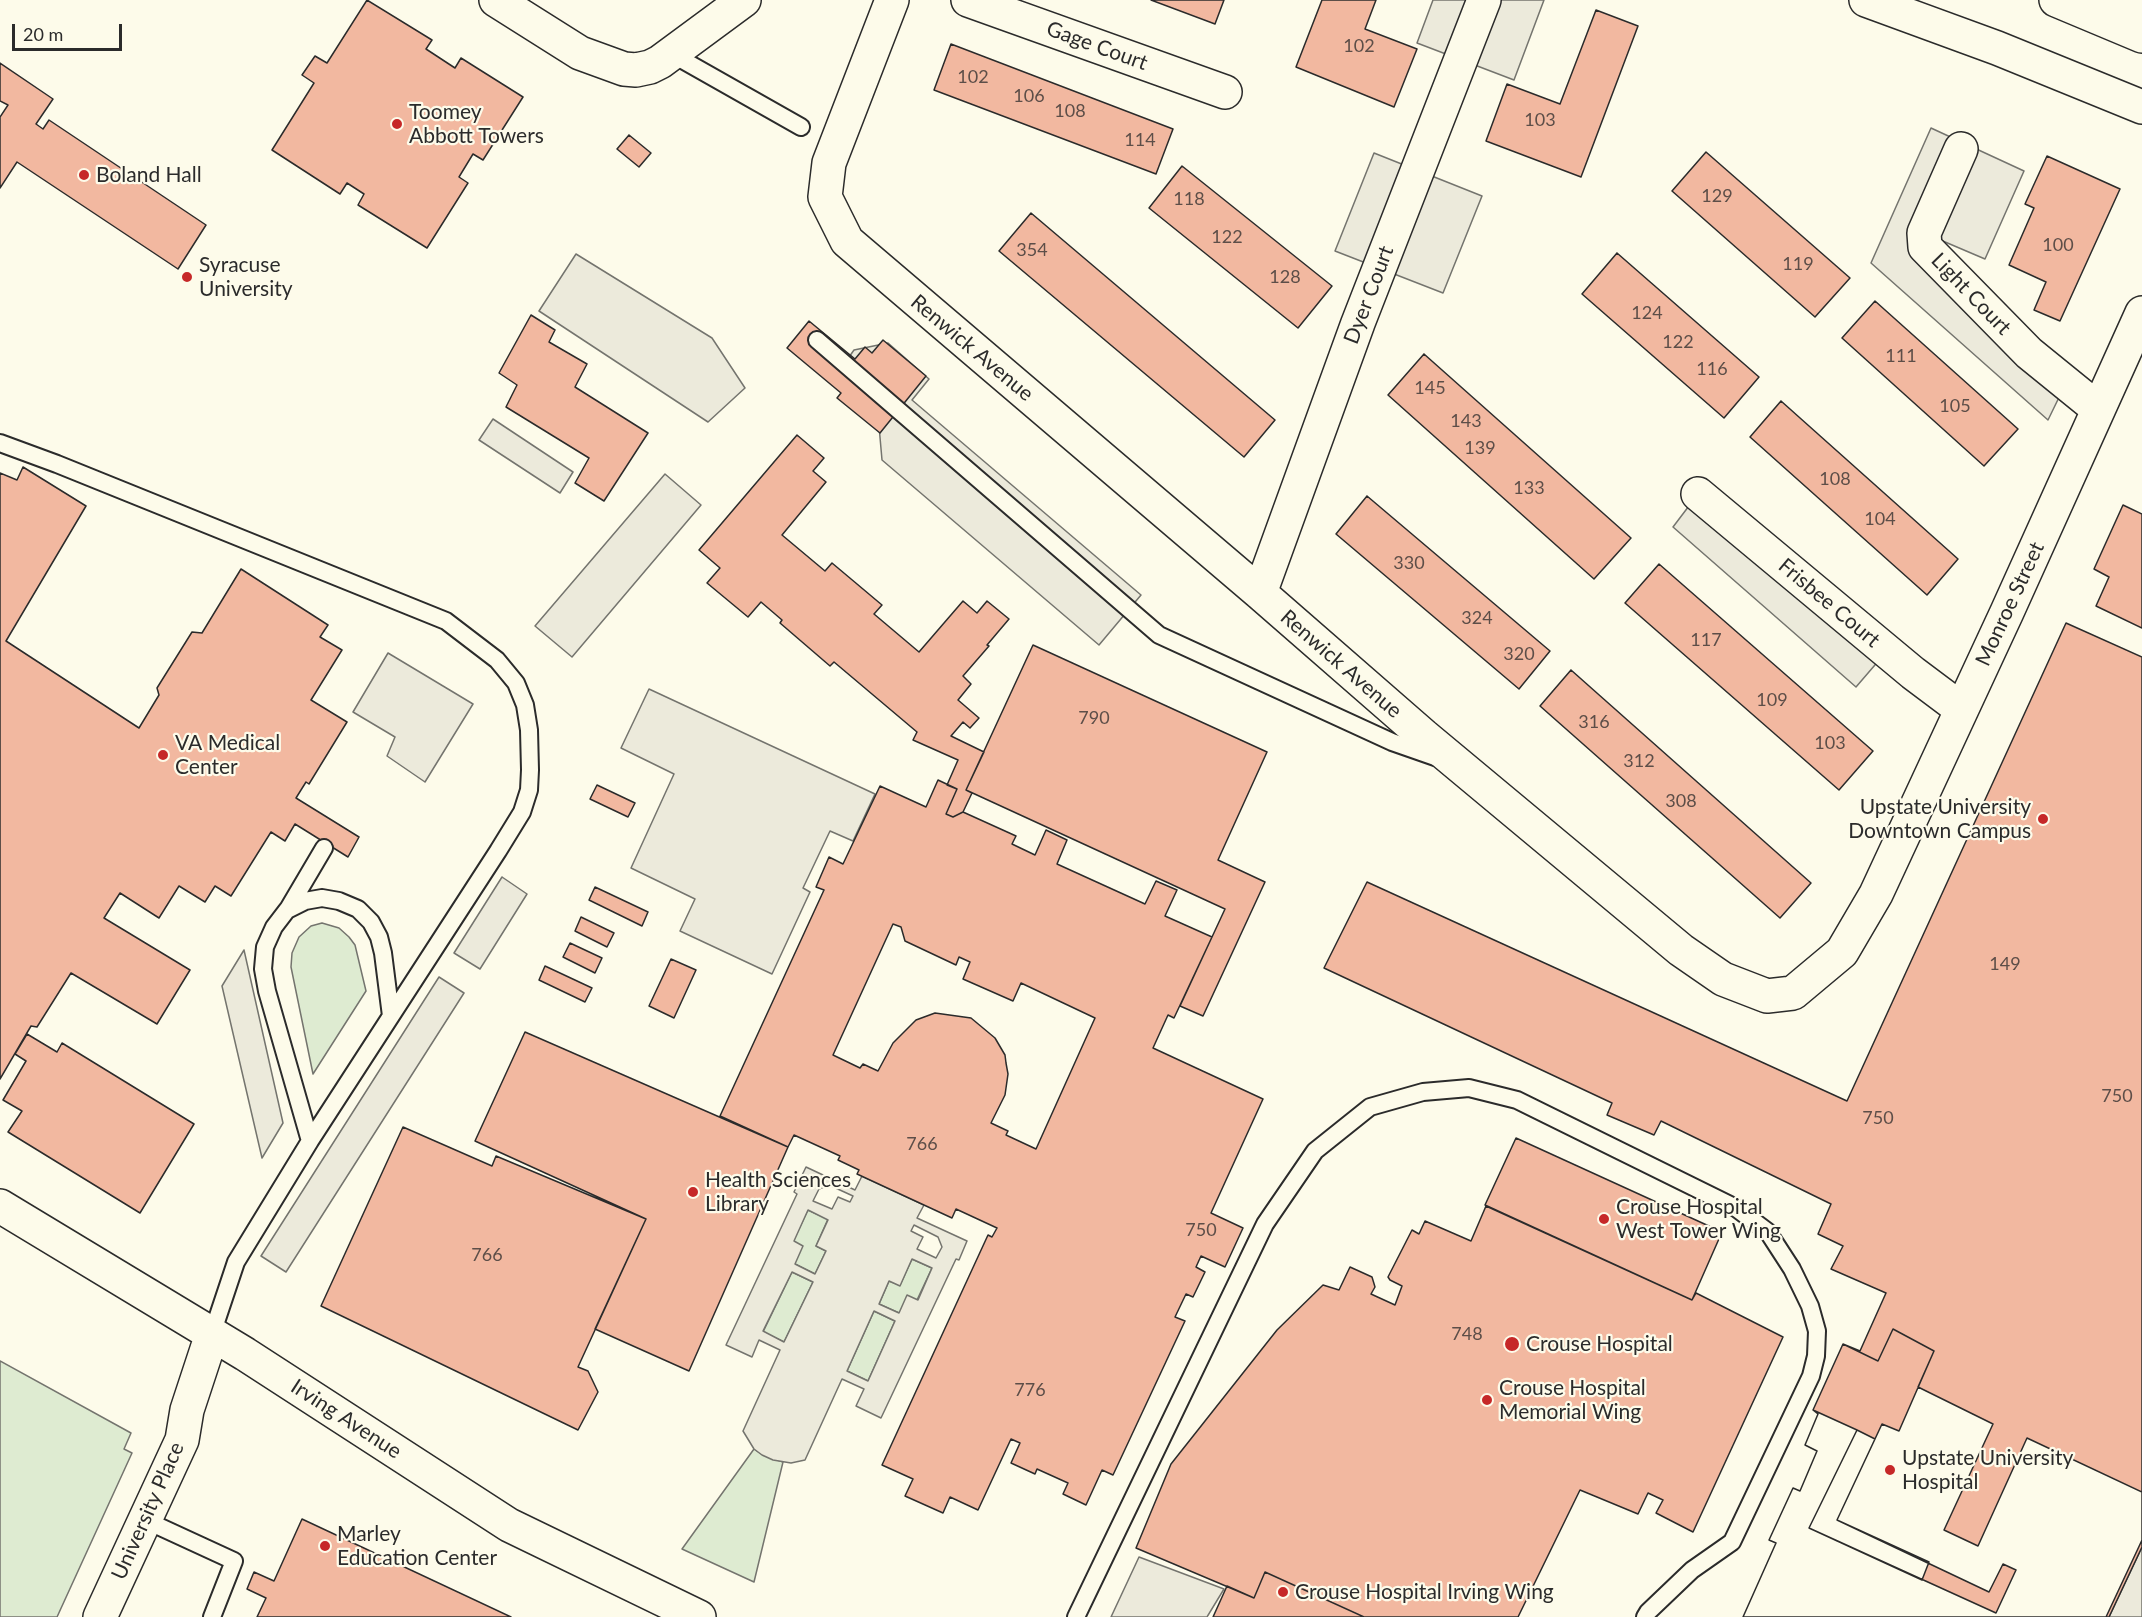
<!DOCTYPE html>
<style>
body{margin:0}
#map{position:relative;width:2142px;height:1617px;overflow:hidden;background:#fdfbea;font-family:Lato,sans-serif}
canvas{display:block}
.scale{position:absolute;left:12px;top:24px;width:110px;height:27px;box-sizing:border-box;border:3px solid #2b2b2b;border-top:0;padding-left:8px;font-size:18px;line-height:21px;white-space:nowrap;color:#2b2b2b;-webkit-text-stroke:4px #fdfbea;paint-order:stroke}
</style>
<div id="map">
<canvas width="2142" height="1617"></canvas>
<div class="scale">20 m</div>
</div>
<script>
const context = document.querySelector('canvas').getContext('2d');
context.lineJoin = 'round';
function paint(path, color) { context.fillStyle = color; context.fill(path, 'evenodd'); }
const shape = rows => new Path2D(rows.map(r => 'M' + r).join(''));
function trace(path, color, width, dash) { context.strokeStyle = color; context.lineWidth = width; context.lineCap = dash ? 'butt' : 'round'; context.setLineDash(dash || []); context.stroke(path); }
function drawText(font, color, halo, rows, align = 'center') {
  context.font = font + ' Lato,sans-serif'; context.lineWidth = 4.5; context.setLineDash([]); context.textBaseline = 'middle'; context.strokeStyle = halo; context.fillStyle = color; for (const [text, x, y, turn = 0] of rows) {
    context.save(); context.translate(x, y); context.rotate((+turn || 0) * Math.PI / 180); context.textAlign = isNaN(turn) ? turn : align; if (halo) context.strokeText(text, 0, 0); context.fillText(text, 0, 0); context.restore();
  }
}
const green = shape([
 [322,923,339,928,349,937,355,945,366,991,313,1074,291,967,292,953,299,937,311,926,322,923],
 [808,1210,828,1219,816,1246,826,1251,815,1274,795,1264,793,1241,808,1210],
 [912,1259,932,1268,917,1300,899,1313,879,1304,889,1281,900,1285,912,1259],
 [792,1272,813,1282,784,1342,763,1332,792,1272],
 [874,1311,895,1321,868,1381,847,1371,874,1311],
 [0,1361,131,1433,124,1449,132,1453,57,1617,0,1617,0,1361],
 [754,1449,763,1455,783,1462,754,1582,682,1549,754,1449]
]);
const parking = shape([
 [1433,0,1544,0,1514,80,1417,43,1433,0],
 [1931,128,2024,171,1985,259,1924,233,2066,383,2048,420,1871,263,1931,128],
 [1374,153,1482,196,1443,293,1335,251,1374,153],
 [576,254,712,338,745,388,708,422,539,311,576,254],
 [888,343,929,379,912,400,1141,595,1099,645,882,460,879,426,835,377,854,350,888,343],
 [493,419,573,472,560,493,479,440,493,419],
 [665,474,701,505,572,657,535,626,665,474],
 [1698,494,1887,651,1856,687,1673,527,1698,494],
 [388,653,473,704,425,782,387,756,395,737,353,712,388,653],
 [649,689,875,794,853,841,830,831,803,888,810,892,772,974,680,931,695,899,631,868,674,774,621,748,649,689],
 [502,877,527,894,480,969,454,953,502,877],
 [244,950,283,1123,262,1158,222,986,244,950],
 [439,977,464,993,286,1272,261,1256,439,977],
 [806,1167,855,1190,862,1176,924,1205,917,1218,967,1241,959,1260,956,1259,881,1418,856,1406,864,1389,842,1379,805,1460,791,1463,773,1460,762,1455,754,1449,743,1431,780,1350,759,1340,752,1357,726,1345,797,1194,794,1192,806,1167],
 [829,1185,853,1196,850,1202,838,1197,832,1209,813,1201,819,1189,829,1185],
 [808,1210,828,1220,816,1246,826,1251,815,1274,795,1264,803,1246,794,1241,808,1210],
 [914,1225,938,1237,942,1247,936,1258,917,1249,923,1237,911,1231,914,1225],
 [912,1259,932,1268,918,1300,907,1295,899,1313,879,1304,889,1281,900,1286,912,1259],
 [792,1272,813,1282,784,1342,763,1331,792,1272],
 [874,1311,895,1321,868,1381,847,1371,874,1311],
 [2142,1547,2142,1617,2109,1617,2142,1547],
 [1139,1557,1224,1589,1207,1617,1111,1617,1139,1557]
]);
const building = shape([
 [367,0,432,40,426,49,455,68,461,58,523,97,483,160,473,154,459,177,468,183,427,248,358,205,364,194,347,183,340,194,272,150,314,83,302,75,315,56,327,63,367,0],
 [1151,0,1224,0,1215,24,1151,0],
 [1322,0,1376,0,1365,29,1417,49,1394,107,1296,67,1322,0],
 [1596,10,1638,26,1581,177,1486,141,1507,84,1560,104,1596,10],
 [951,44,1173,129,1156,174,934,90,951,44],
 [0,63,53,99,36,124,43,129,49,120,206,225,178,269,17,162,0,188,0,117,8,105,0,101,0,63],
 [629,135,651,153,639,167,617,149,629,135],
 [1706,152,1850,278,1815,317,1672,191,1706,152],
 [2047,156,2120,189,2060,321,2034,310,2046,282,2009,265,2034,208,2025,204,2047,156],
 [1182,166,1332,286,1298,328,1149,208,1182,166],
 [1031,213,1275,420,1244,457,999,251,1031,213],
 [1617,253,1759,377,1724,418,1582,294,1617,253],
 [1875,301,2018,429,1984,466,1842,338,1875,301],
 [531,315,555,330,549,342,587,364,575,387,648,433,604,501,575,483,589,458,506,407,517,385,499,373,531,315],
 [809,321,855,359,865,347,872,353,883,340,926,376,880,433,837,398,841,393,787,348,809,321],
 [1424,354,1631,538,1594,579,1388,395,1424,354],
 [1781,401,1958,559,1927,595,1750,437,1781,401],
 [797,435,824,458,813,471,826,482,782,535,825,571,832,563,882,605,874,614,919,652,963,601,977,613,987,601,1009,619,987,645,989,646,963,676,971,684,958,700,979,718,970,728,963,722,951,736,984,752,966,790,972,793,963,812,953,817,946,814,957,789,947,785,958,760,913,740,917,732,834,662,830,666,780,623,782,620,761,602,748,617,707,583,720,568,699,550,797,435],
 [23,467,86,506,6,641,139,728,159,695,157,688,192,632,202,633,241,569,328,625,320,637,342,650,311,700,347,722,309,784,306,782,296,798,359,837,348,857,295,824,285,841,271,832,231,896,215,886,205,902,179,886,159,918,120,893,104,918,190,970,157,1024,71,973,37,1027,31,1026,0,1079,0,473,17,480,23,467],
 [1367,496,1550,651,1519,689,1336,534,1367,496],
 [2123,505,2142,514,2142,628,2096,606,2109,577,2094,569,2123,505],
 [1659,564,1873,751,1839,790,1625,603,1659,564],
 [2066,623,2142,657,2142,1547,2109,1617,1743,1617,1776,1543,1769,1540,1793,1488,1800,1491,1817,1451,1805,1445,1818,1414,1813,1410,1843,1344,1860,1351,1886,1293,1831,1269,1843,1246,1818,1234,1831,1204,1661,1121,1654,1135,1607,1115,1612,1103,1324,968,1367,882,1847,1101,2066,623],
 [1033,645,1267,752,1218,860,1265,882,1203,1016,1180,1006,1225,909,966,790,1033,645],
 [1571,670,1811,883,1780,918,1540,706,1571,670],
 [938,780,957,789,946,814,953,817,963,812,1016,836,1012,844,1035,855,1046,830,1067,840,1057,864,1145,904,1156,881,1177,890,1165,916,1212,937,1174,1018,1168,1015,1153,1048,1263,1099,1211,1213,1243,1228,1225,1267,1201,1256,1196,1267,1205,1272,1193,1297,1186,1294,1175,1317,1185,1321,1113,1475,1102,1470,1086,1505,1063,1494,1068,1483,1037,1469,1035,1474,1011,1463,1020,1443,1011,1439,978,1510,950,1497,943,1513,905,1496,913,1479,882,1465,988,1235,992,1237,997,1228,956,1209,952,1218,857,1174,859,1170,838,1160,840,1156,794,1135,788,1147,720,1116,824,890,816,887,829,857,843,864,880,786,926,807,938,780],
 [893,924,901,927,905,941,956,965,959,957,970,962,963,979,1013,1001,1021,983,1095,1018,1036,1149,1006,1135,1008,1131,991,1123,1005,1095,1008,1074,1006,1063,1005,1055,995,1038,971,1018,935,1013,916,1020,893,1043,878,1071,863,1064,860,1068,833,1055,893,924],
 [597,785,635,803,628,817,590,799,597,785],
 [595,887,648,912,642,926,589,900,595,887],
 [581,917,614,933,607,947,575,931,581,917],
 [570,943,602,958,595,973,563,957,570,943],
 [671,959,696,970,674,1018,649,1006,671,959],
 [545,966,592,988,585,1002,539,980,545,966],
 [525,1032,788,1147,689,1371,595,1329,646,1219,475,1141,525,1032],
 [27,1034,57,1052,62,1043,194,1124,140,1213,8,1132,22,1111,3,1100,26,1061,15,1054,27,1034],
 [403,1127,492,1166,496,1156,646,1219,578,1367,588,1371,598,1392,578,1430,321,1306,403,1127],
 [1516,1138,1722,1232,1692,1300,1485,1205,1516,1138],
 [1486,1206,1692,1300,1696,1293,1783,1337,1693,1532,1656,1513,1663,1500,1648,1493,1638,1514,1580,1490,1518,1617,1364,1617,1265,1572,1254,1598,1136,1548,1171,1464,1277,1330,1323,1285,1339,1290,1350,1267,1372,1277,1375,1287,1371,1294,1395,1305,1402,1286,1390,1280,1388,1277,1412,1230,1419,1234,1425,1221,1471,1241,1486,1206],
 [1893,1329,1934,1351,1918,1387,1993,1424,1944,1530,1978,1546,2027,1438,2142,1492,2142,1540,2106,1617,1743,1617,1776,1543,1769,1540,1793,1488,1800,1491,1817,1451,1805,1445,1818,1414,1813,1410,1843,1344,1878,1361,1893,1329],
 [1893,1329,1934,1351,1899,1431,1882,1424,1837,1520,1989,1592,2003,1564,2016,1570,1996,1613,1809,1528,1857,1430,1813,1410,1843,1344,1878,1361,1893,1329],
 [1857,1430,1875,1439,1837,1520,1929,1562,1922,1580,1809,1528,1857,1430],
 [302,1519,511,1617,257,1617,266,1598,247,1589,254,1572,274,1581,302,1519],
 [1265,1572,1364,1617,1213,1617,1227,1586,1254,1598,1265,1572]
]);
const service = shape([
 [672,54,801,127],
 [817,340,1159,635,1392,742,1435,757],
 [0,443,57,464,446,621,497,660,516,683,525,705,529,730,530,770,529,790,522,812,498,851,310,1141,236,1262,212,1334],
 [288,909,324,848],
 [310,1141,267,991,263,969,265,947,274,927,287,910,305,901,322,898,339,901,358,909,371,922,379,937,383,953,391,1016],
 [145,1520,234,1561,212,1617],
 [1076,1617,1265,1224,1315,1151,1370,1107,1423,1092,1469,1088,1517,1100,1736,1208,1768,1232,1792,1269,1810,1306,1817,1331,1816,1356,1811,1376,1732,1542,1692,1570,1648,1612,1645,1617]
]);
const minor = shape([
 [496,0,580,53,624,69,636,70,650,67,660,62,744,0],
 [892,0,829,163,825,197,847,241,1260,593,1424,736,1681,950,1723,979,1767,996,1793,993,1842,952,1876,894,2007,612,2142,313],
 [968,0,1225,92],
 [1961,149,1924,233,1925,247,2029,353,2098,409],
 [1698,494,1913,673,1961,709],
 [1260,593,1358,323,1484,0],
 [0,1206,245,1354,509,1525,699,1617],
 [100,1617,182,1440,187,1410,212,1334]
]);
const tertiary = shape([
 [2112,0,2142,13]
]);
const motorway = shape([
 [1866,0,1997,48,2142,107],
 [2056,0,2142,36]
]);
const markers = [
 [397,124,6,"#c62828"],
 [84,175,6,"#c62828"],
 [187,277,6,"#c62828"],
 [163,755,6,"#c62828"],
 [2043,819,6,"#c62828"],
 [693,1192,6,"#c62828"],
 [1604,1219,6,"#c62828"],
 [1512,1344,8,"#c62828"],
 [1487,1400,6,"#c62828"],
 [1890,1470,6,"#c62828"],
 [325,1546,6,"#c62828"],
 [1283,1592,6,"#c62828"]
];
const numberNames = [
 ["102",1359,46],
 ["102",973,77],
 ["106",1029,96],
 ["108",1070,111],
 ["103",1540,120],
 ["114",1140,140],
 ["129",1717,196],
 ["118",1189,199],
 ["122",1227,237],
 ["100",2058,245],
 ["354",1032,250],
 ["119",1798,264],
 ["128",1285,277],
 ["124",1647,313],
 ["122",1678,342],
 ["111",1901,356],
 ["116",1712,369],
 ["145",1430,388],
 ["105",1955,406],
 ["143",1466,421],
 ["139",1480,448],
 ["108",1835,479],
 ["133",1529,488],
 ["104",1880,519],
 ["330",1409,563],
 ["324",1477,618],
 ["117",1706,640],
 ["320",1519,654],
 ["109",1772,700],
 ["790",1094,718],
 ["316",1594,722],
 ["103",1830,743],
 ["312",1639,761],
 ["308",1681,801],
 ["149",2005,964],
 ["750",2117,1096],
 ["750",1878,1118],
 ["766",922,1144],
 ["750",1201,1230],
 ["766",487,1255],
 ["748",1467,1334],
 ["776",1030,1390]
];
const streetNames = [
 ["Gage Court",1097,46,20],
 ["Light Court",1971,294,46],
 ["Dyer Court",1369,295,-69],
 ["Renwick Avenue",972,348,40],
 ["Frisbee Court",1829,603,40],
 ["Monroe Street",2010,604,-65],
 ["Renwick Avenue",1341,664,41],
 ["Irving Avenue",346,1419,33],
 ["University Place",148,1511,-66]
];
const poiNames = [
 ["Toomey",409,112],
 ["Abbott Towers",409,136],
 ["Boland Hall",96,175],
 ["Syracuse",199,265],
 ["University",199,289],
 ["VA Medical",175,743],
 ["Center",175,767],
 ["Upstate University",2031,807,"right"],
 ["Downtown Campus",2031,831,"right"],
 ["Health Sciences",705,1180],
 ["Library",705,1204],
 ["Crouse Hospital",1616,1207],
 ["West Tower Wing",1616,1231],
 ["Crouse Hospital",1526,1344],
 ["Crouse Hospital",1499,1388],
 ["Memorial Wing",1499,1412],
 ["Upstate University",1902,1458],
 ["Hospital",1902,1482],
 ["Marley",337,1534],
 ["Education Center",337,1558],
 ["Crouse Hospital Irving Wing",1295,1592]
];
paint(green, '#deebd1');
trace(green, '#74746e', 1.5);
paint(parking, '#eceadb');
trace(parking, '#74746e', 1.5);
paint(building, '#f2b8a0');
trace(building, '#2b2b2b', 1.5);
trace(service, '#2b2b2b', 20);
trace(minor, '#2b2b2b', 36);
trace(tertiary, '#2b2b2b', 36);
trace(motorway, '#2b2b2b', 36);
trace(service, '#fdfbea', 16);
trace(minor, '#fdfbea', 33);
trace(tertiary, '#fdfbea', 33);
trace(motorway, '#fdfbea', 33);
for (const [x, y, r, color] of markers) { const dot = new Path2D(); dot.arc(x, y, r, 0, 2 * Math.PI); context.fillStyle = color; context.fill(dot); trace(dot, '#fdfbea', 2); }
drawText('18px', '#5d4e48', null, numberNames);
drawText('21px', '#2b2b2b', '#fdfbea', streetNames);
drawText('21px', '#2b2b2b', '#fdfbea', poiNames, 'left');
</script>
